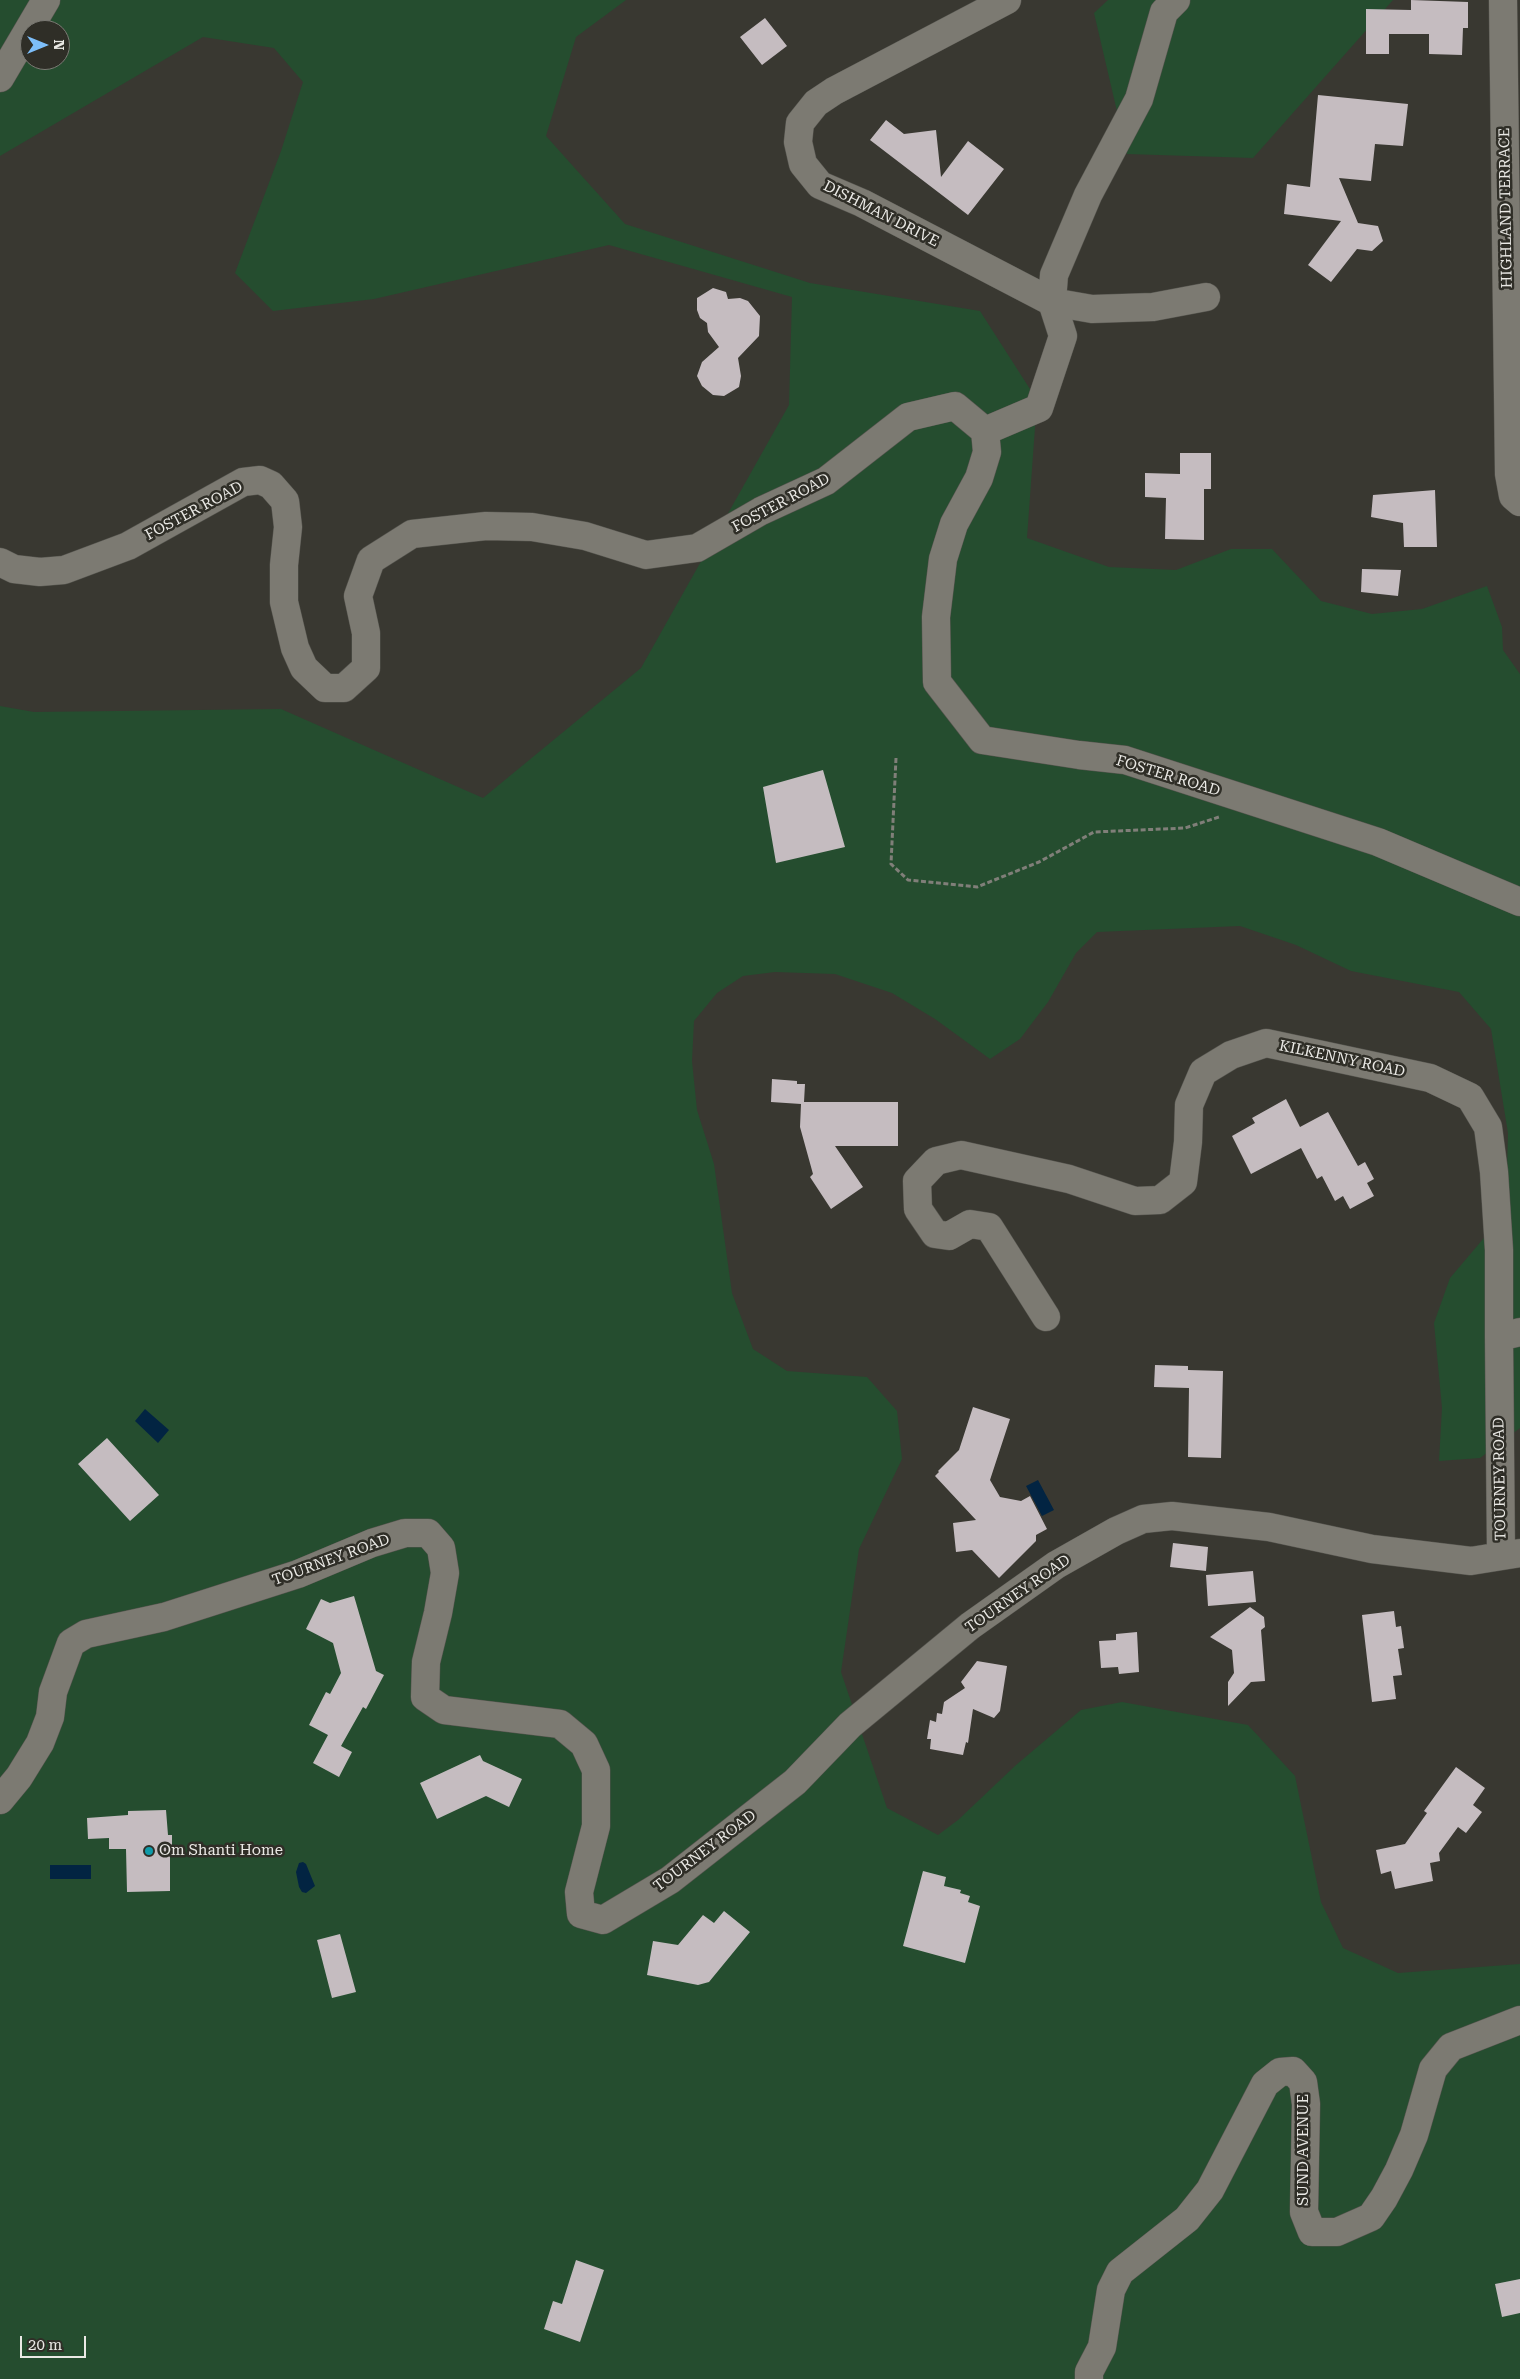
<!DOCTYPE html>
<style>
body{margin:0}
#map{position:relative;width:1520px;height:2379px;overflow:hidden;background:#393831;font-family:"Roboto Serif",serif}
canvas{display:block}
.north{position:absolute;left:20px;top:20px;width:50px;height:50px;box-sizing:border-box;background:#2f2e27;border:1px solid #7a7973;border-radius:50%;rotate:90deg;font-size:14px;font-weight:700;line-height:20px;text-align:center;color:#eae9e5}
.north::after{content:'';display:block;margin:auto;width:18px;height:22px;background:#7dbef9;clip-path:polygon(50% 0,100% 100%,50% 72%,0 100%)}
.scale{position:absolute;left:20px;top:2336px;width:66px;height:22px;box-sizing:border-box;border:2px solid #eae9e5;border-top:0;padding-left:6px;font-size:15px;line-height:18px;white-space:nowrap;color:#eae9e5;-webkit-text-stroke:4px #2f2e27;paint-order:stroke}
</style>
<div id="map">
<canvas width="1520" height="2379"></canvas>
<div class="north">N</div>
<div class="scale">20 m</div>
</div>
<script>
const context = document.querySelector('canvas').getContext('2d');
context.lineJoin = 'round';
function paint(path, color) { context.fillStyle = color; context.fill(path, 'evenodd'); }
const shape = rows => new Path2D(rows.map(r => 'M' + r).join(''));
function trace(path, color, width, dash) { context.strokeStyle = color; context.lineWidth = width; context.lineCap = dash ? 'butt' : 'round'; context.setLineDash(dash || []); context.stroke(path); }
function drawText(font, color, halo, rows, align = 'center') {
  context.font = font + ' "Roboto Serif",serif'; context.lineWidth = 5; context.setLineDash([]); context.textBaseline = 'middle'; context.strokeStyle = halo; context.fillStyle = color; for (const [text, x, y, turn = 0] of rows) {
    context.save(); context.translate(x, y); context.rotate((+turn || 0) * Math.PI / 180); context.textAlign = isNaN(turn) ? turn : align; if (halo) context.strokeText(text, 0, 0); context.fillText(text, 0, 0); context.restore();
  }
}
const green = shape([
 [0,0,626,0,576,37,546,136,625,224,810,283,980,311,1037,400,1027,538,1109,567,1176,570,1231,549,1272,549,1321,601,1372,614,1422,609,1487,586,1502,627,1503,650,1520,674,1520,1428,1480,1458,1439,1461,1442,1408,1434,1323,1450,1278,1506,1212,1508,1133,1491,1029,1459,992,1351,971,1296,945,1240,926,1097,932,1076,953,1048,1002,1020,1039,990,1059,935,1019,892,993,835,974,775,972,743,976,717,993,694,1021,692,1061,697,1110,714,1164,732,1293,753,1349,787,1371,867,1377,897,1411,902,1459,859,1549,841,1672,887,1808,938,1835,958,1820,1016,1765,1081,1710,1122,1702,1248,1725,1295,1776,1321,1902,1343,1948,1398,1973,1520,1964,1520,2379,0,2379,0,706,34,712,281,709,483,798,641,668,789,405,792,297,609,245,374,299,273,311,235,273,281,151,303,82,274,48,203,37,0,156],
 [30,30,60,30,60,60,30,60],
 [1108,0,1393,0,1253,158,1127,154,1094,13]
]);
const water = shape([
 [145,1409,169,1430,158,1443,135,1421],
 [1038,1480,1054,1510,1042,1516,1026,1486],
 [303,1862,306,1864,315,1886,306,1893,302,1892,299,1887,296,1872,299,1863],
 [50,1865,91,1865,91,1879,50,1879]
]);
const building = shape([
 [1411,0,1468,2,1468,28,1463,28,1462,55,1429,54,1429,34,1389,34,1389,54,1366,54,1366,9,1411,10],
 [765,18,787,46,762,65,740,37],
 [1318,95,1408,104,1403,146,1375,144,1371,181,1339,178,1358,223,1378,226,1383,241,1372,251,1357,249,1331,282,1308,265,1341,221,1284,214,1287,184,1310,187],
 [886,120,904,134,936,130,941,177,968,141,1004,169,968,215,870,140],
 [713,288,726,292,728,299,740,298,748,301,760,316,759,336,738,358,741,376,739,387,724,396,713,395,702,386,697,376,702,362,719,347,708,332,707,323,700,318,697,310,697,298],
 [1180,453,1211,453,1211,489,1204,489,1204,540,1165,539,1166,498,1145,497,1145,473,1180,474],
 [1435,490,1437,547,1404,547,1403,523,1371,517,1373,495],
 [1362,569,1401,570,1398,596,1361,592],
 [823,770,845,847,776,863,763,787],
 [772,1079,797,1081,797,1084,805,1084,804,1102,898,1102,898,1146,835,1146,863,1187,831,1209,810,1177,813,1174,800,1127,801,1104,771,1102],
 [1286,1099,1300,1127,1328,1112,1358,1166,1365,1162,1374,1179,1367,1183,1374,1196,1350,1209,1343,1196,1335,1201,1322,1176,1317,1179,1301,1148,1251,1174,1232,1136,1255,1123,1252,1118],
 [1155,1365,1188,1366,1188,1370,1223,1371,1221,1458,1188,1457,1189,1388,1154,1387],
 [973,1407,1010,1419,990,1480,1000,1497,1021,1501,1030,1496,1047,1529,1036,1535,1036,1541,999,1578,972,1550,956,1552,953,1523,976,1520,935,1476,939,1472,938,1471,959,1450],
 [107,1438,159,1495,130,1521,78,1464],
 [1173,1543,1208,1547,1206,1571,1170,1567],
 [1253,1571,1256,1602,1208,1606,1206,1575],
 [354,1596,376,1671,384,1675,366,1709,363,1707,341,1746,352,1752,339,1777,313,1763,328,1735,309,1725,326,1692,330,1694,341,1673,333,1643,306,1629,321,1599,330,1603],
 [1250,1607,1264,1617,1265,1627,1261,1630,1265,1681,1251,1682,1228,1706,1228,1682,1234,1673,1232,1650,1210,1637],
 [1394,1611,1396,1627,1401,1626,1404,1648,1398,1649,1402,1675,1393,1676,1396,1699,1372,1702,1362,1615],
 [1137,1632,1139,1672,1119,1674,1118,1667,1101,1668,1099,1641,1116,1640,1116,1634],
 [977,1661,1007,1666,1000,1711,994,1718,973,1709,968,1743,966,1742,963,1755,930,1749,931,1739,927,1739,930,1720,936,1722,937,1713,942,1714,944,1702,965,1688,961,1682],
 [480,1755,483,1761,522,1779,509,1807,486,1796,437,1819,420,1783],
 [1456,1767,1485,1788,1473,1805,1482,1812,1466,1833,1458,1827,1439,1853,1440,1861,1430,1863,1433,1881,1395,1889,1391,1871,1381,1874,1376,1850,1405,1844,1427,1813,1424,1811],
 [166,1810,168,1835,172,1835,172,1854,170,1854,170,1891,127,1892,126,1849,109,1849,109,1838,88,1839,87,1818,128,1815,128,1811],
 [923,1871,946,1877,944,1886,961,1890,960,1893,970,1896,968,1902,980,1906,965,1963,903,1946],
 [724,1911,750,1932,709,1982,698,1985,647,1975,653,1941,678,1945,703,1915,714,1923],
 [340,1934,356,1992,332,1998,317,1940],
 [576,2260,604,2270,580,2342,544,2329,553,2301,562,2304],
 [1520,2279,1520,2313,1502,2317,1495,2284]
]);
const path = shape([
 [896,758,891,864,908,880,977,887,1039,862,1094,832,1185,828,1219,817]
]);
const minor = shape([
 [1007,0,834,91,816,103,800,123,798,142,803,164,820,185,862,203,1052,302,1092,309,1153,307,1206,297],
 [1503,0,1509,474,1513,496,1520,502],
 [0,78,46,0],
 [985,431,1039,408,1063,336,1052,302,1054,275,1088,195,1139,99,1164,12,1176,0],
 [0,562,14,569,40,572,64,570,128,546,243,482,260,480,271,485,285,501,288,527,284,565,284,602,295,648,304,668,325,688,344,688,366,668,366,633,358,596,371,560,412,534,486,526,532,527,585,536,646,555,697,548,761,511,826,481,908,417,955,406,985,431,987,452,979,478,954,524,943,559,936,617,937,682,982,740,1079,755,1125,760,1378,842,1520,902],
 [1046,1317,989,1227,970,1224,949,1236,935,1234,918,1209,917,1181,936,1161,961,1155,1069,1179,1135,1201,1160,1200,1183,1182,1188,1142,1189,1105,1203,1072,1231,1055,1266,1043,1430,1078,1470,1097,1488,1127,1494,1172,1499,1250,1499,1337],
 [1501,1555,1499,1337,1520,1332],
 [0,1800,19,1777,40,1743,50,1717,53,1692,71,1643,86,1634,164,1617,298,1574,372,1543,405,1533,428,1533,441,1548,445,1573,438,1613,426,1662,425,1697,444,1710,560,1724,584,1744,596,1770,596,1826,579,1892,581,1914,603,1920,670,1880,795,1782,850,1725,970,1626,1056,1565,1116,1531,1143,1519,1172,1516,1269,1527,1372,1549,1471,1561,1520,1553],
 [1089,2379,1089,2372,1102,2347,1111,2290,1120,2272,1187,2219,1210,2190,1265,2084,1280,2072,1293,2071,1303,2082,1306,2104,1304,2212,1312,2232,1337,2232,1371,2217,1384,2198,1399,2170,1414,2135,1433,2069,1451,2047,1520,2020]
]);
const markers = [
 [149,1851,5,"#0f9aa8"]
];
const streetNames = [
 ["HIGHLAND TERRACE",1506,208,-91],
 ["DISHMAN DRIVE",881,214,27],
 ["FOSTER ROAD",781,503,-28],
 ["FOSTER ROAD",194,511,-28],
 ["FOSTER ROAD",1168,776,17],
 ["KILKENNY ROAD",1342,1059,12],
 ["TOURNEY ROAD",1500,1479,-91],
 ["TOURNEY ROAD",331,1560,-20],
 ["TOURNEY ROAD",1018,1594,-35],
 ["TOURNEY ROAD",705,1851,-37],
 ["SUND AVENUE",1304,2150,-90]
];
const poiNames = [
 ["Om Shanti Home",159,1851]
];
paint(green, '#254d2f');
paint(water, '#022442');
paint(building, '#c5bcc0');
trace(minor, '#55544e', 29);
trace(path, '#807f79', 3, [5, 2.5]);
trace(minor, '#7c7a72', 28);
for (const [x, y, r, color] of markers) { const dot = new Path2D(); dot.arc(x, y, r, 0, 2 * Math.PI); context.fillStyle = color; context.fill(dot); trace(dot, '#2f2e27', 2); }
drawText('15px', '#eae9e5', '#2f2e27', streetNames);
drawText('15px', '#eae9e5', '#2f2e27', poiNames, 'left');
</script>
